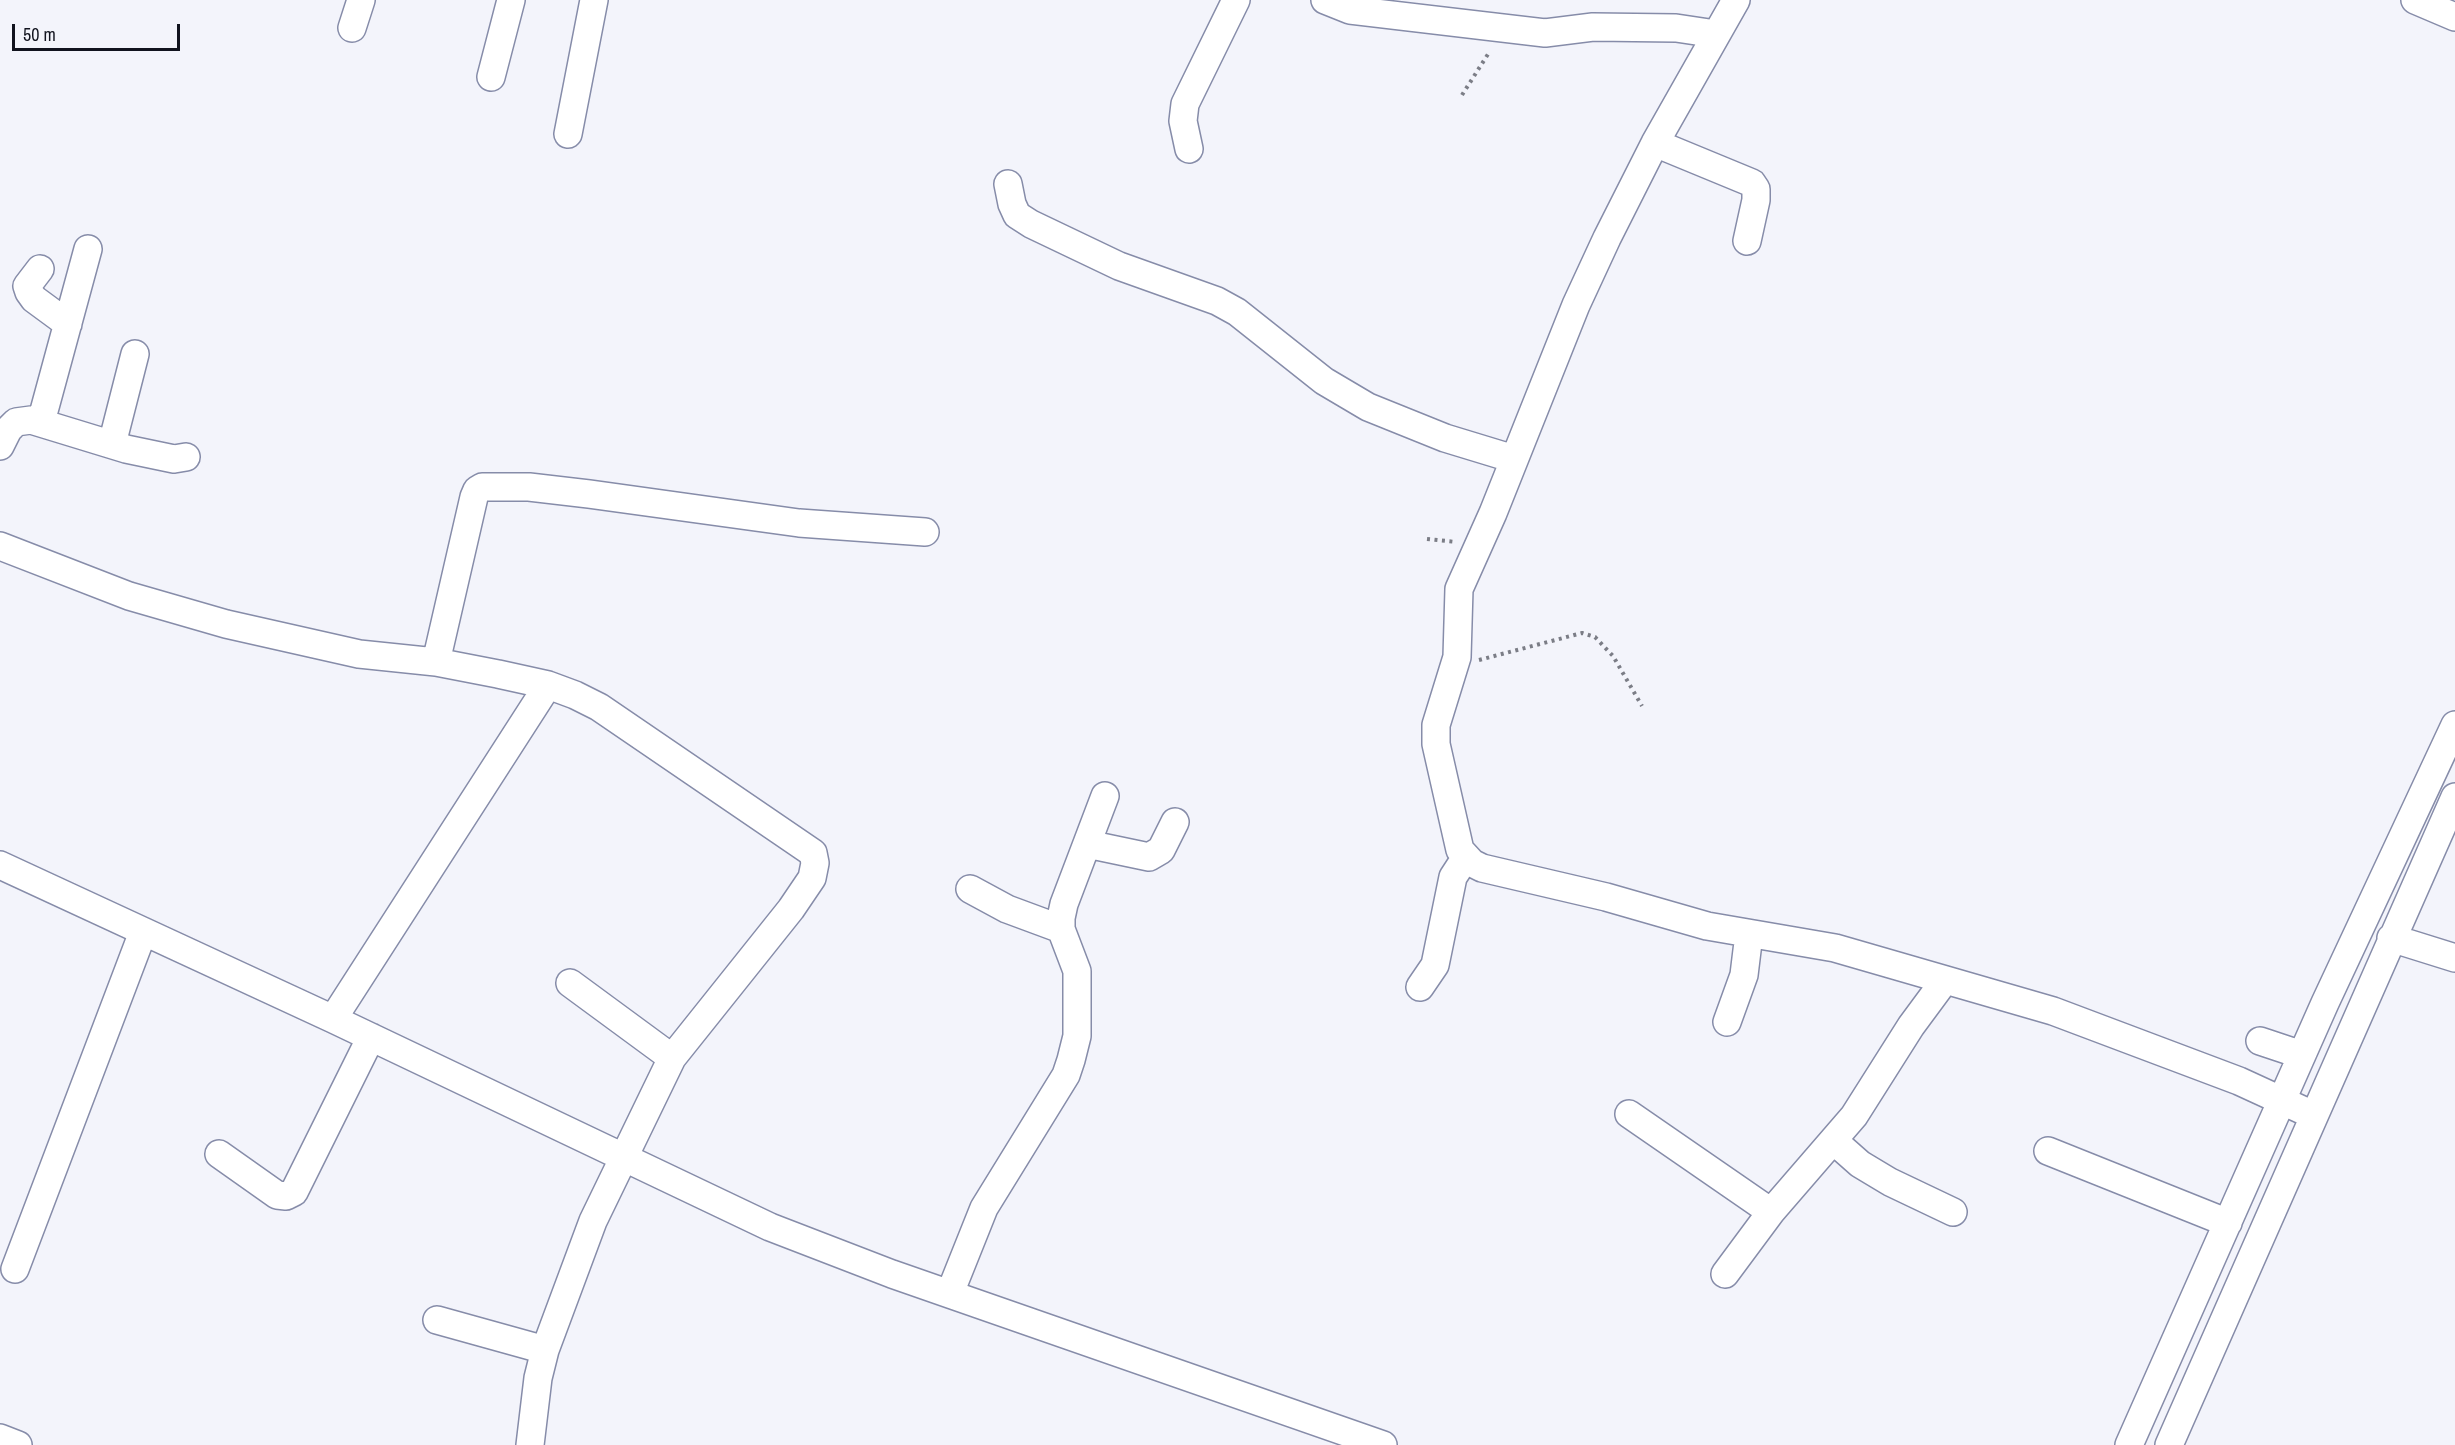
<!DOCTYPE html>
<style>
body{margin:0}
#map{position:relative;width:2455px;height:1445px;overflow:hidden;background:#f3f4fb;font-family:"Archivo Narrow",sans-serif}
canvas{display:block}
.scale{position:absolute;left:12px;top:24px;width:168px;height:27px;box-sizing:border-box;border:3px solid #11131e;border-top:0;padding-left:8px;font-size:18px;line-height:21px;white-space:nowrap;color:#11131e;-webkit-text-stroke:4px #f3f4fb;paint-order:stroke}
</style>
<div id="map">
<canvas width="2455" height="1445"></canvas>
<div class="scale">50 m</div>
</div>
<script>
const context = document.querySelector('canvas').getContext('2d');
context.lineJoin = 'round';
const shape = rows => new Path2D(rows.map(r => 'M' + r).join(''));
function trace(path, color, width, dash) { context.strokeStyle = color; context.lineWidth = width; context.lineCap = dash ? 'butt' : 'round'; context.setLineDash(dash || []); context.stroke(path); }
const path = shape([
 [1462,95,1490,51],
 [1427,539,1456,542],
 [1479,660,1582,633,1595,637,1613,656,1642,706]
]);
const minor = shape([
 [1325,0,1350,10,1545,33,1593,27,1676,28,1716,34],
 [1736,0,1655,143,1607,238,1576,305,1493,513,1459,589,1457,657,1436,725,1436,744,1460,850,1472,863,1482,868,1606,897,1707,926,1835,948,2053,1011,2239,1081,2313,1115],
 [2415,0,2455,17],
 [352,28,361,0],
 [491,77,511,0],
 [568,134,594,0],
 [1655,143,1752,183,1756,189,1756,200,1747,241],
 [1189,149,1183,121,1185,104,1236,0],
 [1008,184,1012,204,1017,215,1031,224,1119,266,1217,301,1237,312,1324,381,1368,407,1445,438,1514,459],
 [40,269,27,286,29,292,34,299,68,324],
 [41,422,88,249],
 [112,444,135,354],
 [0,446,8,430,16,422,31,420,126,449,174,459,186,457],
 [0,546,129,596,226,624,359,654,436,662,498,674,548,685,575,695,599,707,813,853,815,863,812,878,791,909,672,1058,593,1221,545,1350,538,1378,530,1445],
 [436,662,474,497,477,490,482,487,529,487,589,494,799,523,925,532],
 [1087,844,1149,857,1161,850,1175,822],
 [0,865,333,1019,770,1227,892,1274,1383,1445],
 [970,889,1007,909,1061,929],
 [2391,938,2455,958],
 [570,983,672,1058],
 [1420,987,1435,965,1453,877,1466,857],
 [333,1019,548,685],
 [1727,1022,1744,975,1749,934],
 [2260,1041,2302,1055],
 [1629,1114,1771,1212],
 [1834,1141,1860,1164,1890,1182,1953,1212],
 [2048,1151,2228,1223],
 [219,1154,277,1195,286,1196,294,1192,371,1037],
 [15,1269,143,932],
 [1725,1274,1771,1212,1854,1116,1911,1026,1945,980],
 [950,1293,984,1208,1066,1075,1071,1060,1077,1036,1077,971,1061,929,1061,918,1064,904,1105,796],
 [437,1320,545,1350],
 [0,1438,18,1445],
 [2129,1445,2325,1003,2455,725],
 [2169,1445,2455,797]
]);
trace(minor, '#868ca9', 30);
trace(path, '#7b7d86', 4, [3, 4.5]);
trace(minor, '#fff', 27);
</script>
